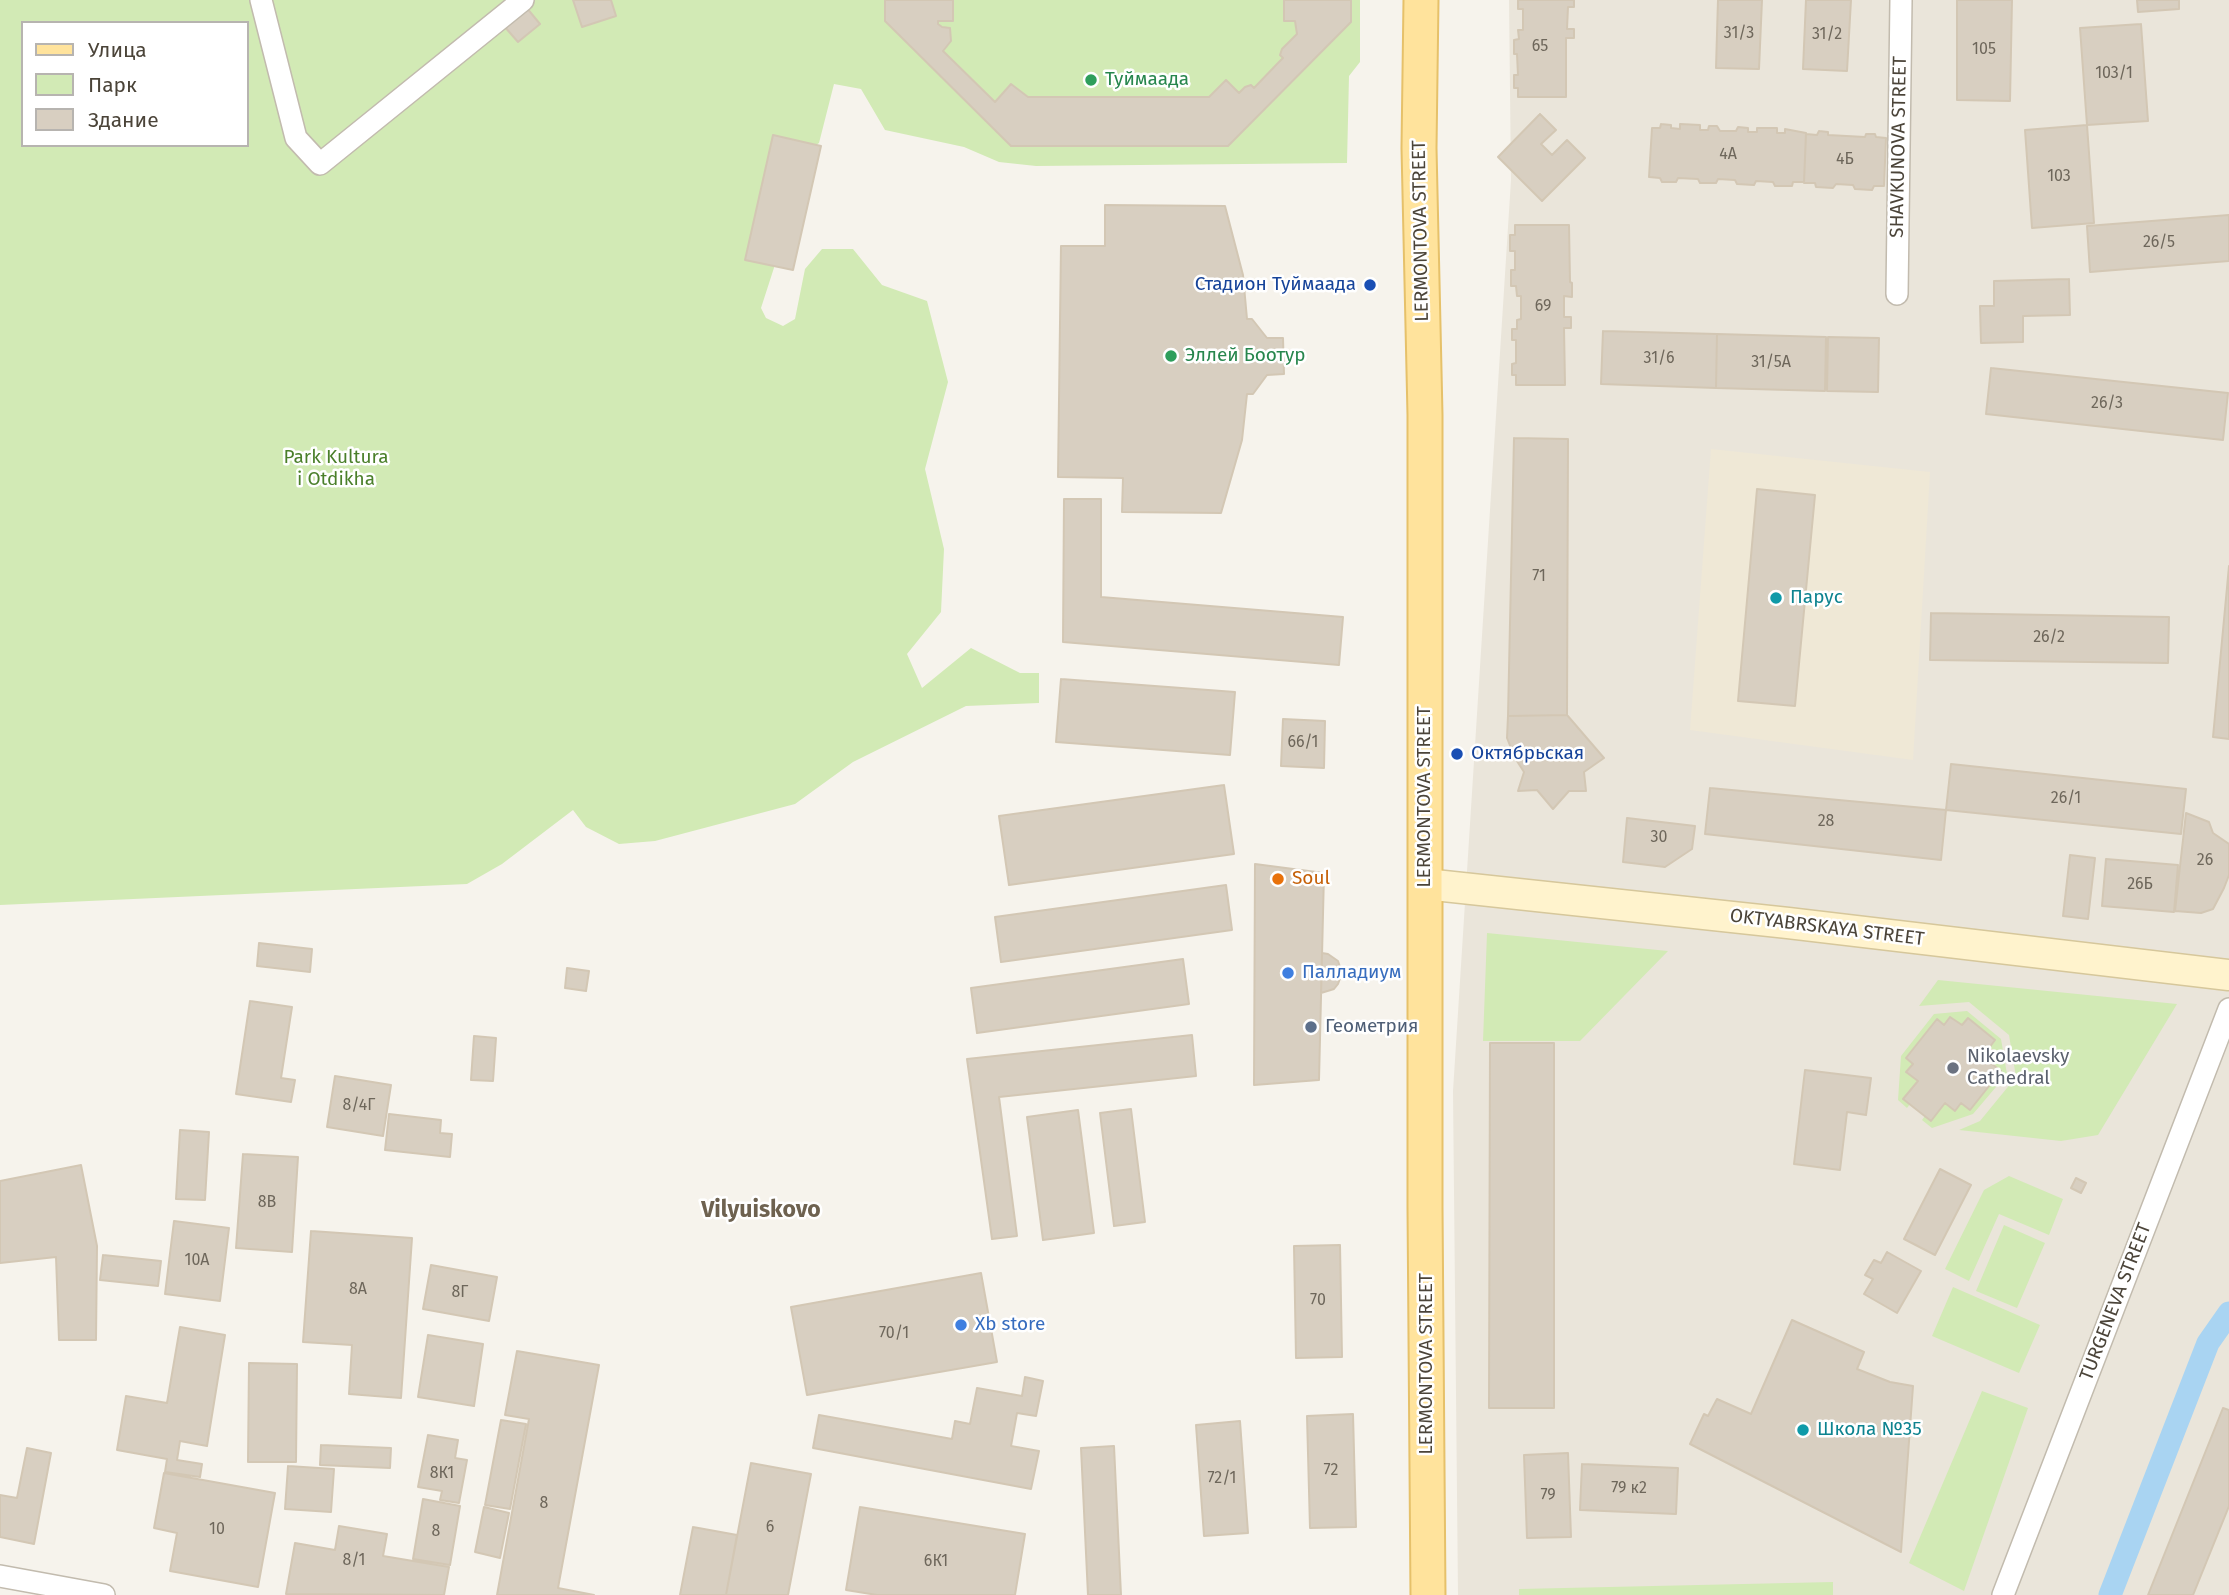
<!DOCTYPE html>
<meta charset="utf-8">
<style>
body{margin:0}
#map{position:relative;width:2229px;height:1595px;overflow:hidden;background:#f6f3ec;font-family:"Fira Sans",sans-serif}
canvas{display:block}
.legend{position:absolute;left:21px;top:21px;width:228px;height:126px;box-sizing:border-box;background:#fff;border:2px solid #b7b4b0;margin:0;padding:9px 12px;list-style:none;font-size:21px;color:#4b4439}
.legend li{display:flex;align-items:center;gap:14px;height:35px}
.legend b{width:35px;border:2px solid #b7b4b0}
</style>
<div id="map">
<canvas width="2229" height="1595"></canvas>
<ul class="legend">
<li><b style="height:9px;background:#ffe39c"></b>Улица</li>
<li><b style="height:19px;background:#d2eab5"></b>Парк</li>
<li><b style="height:19px;background:#d8cfc1"></b>Здание</li>
</ul>
</div>
<script>
const context = document.querySelector('canvas').getContext('2d');
context.lineJoin = 'round';
function paint(path, color) { context.fillStyle = color; context.fill(path, 'evenodd'); }
const shape = rows => new Path2D(rows.map(r => 'M' + r).join(''));
function trace(path, color, width, dash) { context.strokeStyle = color; context.lineWidth = width; context.lineCap = dash ? 'butt' : 'round'; context.setLineDash(dash || []); context.stroke(path); }
function drawText(font, color, halo, rows, align = 'center') {
  context.font = font + ' "Fira Sans",sans-serif'; context.lineWidth = 5; context.setLineDash([]); context.textBaseline = 'middle'; context.strokeStyle = halo; context.fillStyle = color; for (const [text, x, y, turn = 0] of rows) {
    context.save(); context.translate(x, y); context.rotate((+turn || 0) * Math.PI / 180); context.textAlign = isNaN(turn) ? turn : align; if (halo) context.strokeText(text, 0, 0); context.fillText(text, 0, 0); context.restore();
  }
}
const residential = shape([
 [1509,0,2229,0,2229,1595,1458,1595,1453,1091,1511,180]
]);
const education = shape([
 [1711,449,1930,472,1913,760,1690,730]
]);
const green = shape([
 [0,0,1360,0,1360,62,1349,76,1347,163,1036,166,999,162,964,147,885,130,861,89,834,84,819,143,813,147,761,308,766,318,783,326,795,319,805,269,822,249,853,249,882,285,927,301,948,382,925,469,944,549,941,612,907,654,922,688,971,648,1020,673,1039,673,1039,703,966,706,853,762,795,804,655,841,619,844,586,827,573,810,502,864,467,884,0,905],
 [23,23,247,23,247,145,23,145],
 [1487,933,1668,951,1580,1041,1483,1041],
 [1938,980,2177,1004,2098,1135,2061,1141,1959,1130,1980,1121,2016,1077,2009,1035,1969,1002,1919,1006],
 [1967,1011,2001,1039,2007,1074,1973,1114,1932,1128,1922,1120,1925,1116,1931,1121,1945,1103,1955,1110,1961,1103,1970,1110,2001,1072,1992,1064,1999,1056,1989,1048,1995,1040,1968,1018,1962,1025,1951,1017,1944,1025,1936,1020,1906,1058,1913,1064,1907,1072,1918,1081,1903,1099,1910,1104,1907,1108,1898,1100,1901,1056,1934,1014],
 [2009,1176,2063,1199,2049,1235,1999,1214,1969,1281,1945,1269,1984,1190],
 [2004,1225,2045,1243,2017,1308,1976,1291],
 [1953,1287,2040,1325,2019,1373,1932,1336],
 [1982,1391,2028,1408,1964,1591,1909,1563],
 [1833,1582,1833,1595,1519,1595,1519,1589]
]);
const canal = shape([
 [2110,1595,2208,1343,2229,1313]
]);
const building = shape([
 [573,0,611,0,616,16,582,27,573,0],
 [885,0,953,0,953,21,938,21,938,24,942,27,950,28,951,41,943,51,995,102,1011,84,1028,97,1209,97,1226,80,1239,93,1245,87,1251,85,1254,88,1278,63,1283,58,1280,55,1282,49,1297,34,1295,21,1284,21,1284,0,1351,0,1351,22,1228,146,1011,146,885,21,885,0],
 [1518,0,1574,0,1574,7,1568,7,1567,29,1574,29,1574,38,1566,38,1566,97,1518,97,1518,88,1514,88,1514,75,1518,75,1517,54,1514,54,1514,40,1519,39,1518,30,1523,30,1523,9,1518,9,1518,0],
 [1718,0,1762,0,1759,69,1716,68,1718,0],
 [1806,0,1851,0,1847,71,1803,69,1806,0],
 [1957,0,2012,0,2010,101,1957,100,1957,0],
 [2137,0,2179,0,2179,9,2138,12,2137,0],
 [526,7,540,24,518,42,504,26,526,7],
 [2141,24,2148,121,2087,125,2080,28,2141,24],
 [1540,114,1556,130,1541,144,1552,155,1567,140,1585,158,1542,201,1498,157,1540,114],
 [1661,124,1671,125,1671,128,1680,129,1680,124,1700,125,1700,130,1708,130,1709,126,1717,126,1720,131,1736,131,1738,127,1748,128,1748,132,1757,132,1757,128,1777,128,1777,133,1785,133,1785,129,1806,133,1804,182,1793,182,1792,186,1775,186,1773,182,1756,181,1754,185,1737,184,1735,180,1718,179,1716,183,1700,183,1698,179,1678,178,1676,182,1662,182,1660,178,1649,177,1652,128,1660,128,1661,124],
 [2087,125,2094,223,2032,228,2025,130,2087,125],
 [1819,131,1828,132,1828,135,1865,137,1866,134,1875,134,1876,137,1886,138,1884,186,1874,186,1872,190,1855,189,1853,185,1836,184,1833,188,1816,187,1815,183,1804,183,1806,134,1817,135,1819,131],
 [773,135,821,146,793,270,745,260,773,135],
 [1105,205,1225,206,1243,275,1247,319,1252,319,1267,338,1283,338,1284,374,1267,375,1253,394,1247,394,1242,440,1221,513,1122,512,1123,478,1058,477,1061,246,1105,246,1105,205],
 [2229,215,2229,261,2090,272,2087,226,2229,215],
 [1515,225,1569,225,1570,282,1572,283,1572,297,1564,296,1564,317,1571,317,1571,328,1564,328,1565,385,1516,385,1516,375,1512,375,1512,364,1516,363,1516,340,1512,340,1512,329,1517,329,1517,320,1521,319,1521,296,1517,296,1516,286,1511,286,1511,270,1515,270,1515,251,1510,251,1510,235,1515,235,1515,225],
 [2069,279,2070,315,2023,316,2023,342,1981,343,1980,306,1994,306,1994,281,2069,279],
 [1603,331,1717,334,1716,388,1601,384,1603,331],
 [1717,334,1826,337,1825,391,1716,388,1717,334],
 [1828,337,1879,338,1878,392,1827,391,1828,337],
 [1991,368,2228,393,2223,440,1986,414,1991,368],
 [1514,438,1568,439,1567,715,1508,716,1514,438],
 [1757,489,1815,495,1795,706,1738,701,1757,489],
 [1064,499,1101,499,1101,597,1343,617,1339,665,1063,642,1064,499],
 [2229,566,2229,739,2213,737,2229,566],
 [1931,613,2169,617,2168,663,1930,660,1931,613],
 [1061,679,1235,692,1230,755,1056,742,1061,679],
 [1567,715,1604,758,1584,772,1586,791,1569,791,1553,809,1537,790,1518,791,1524,772,1515,758,1507,738,1508,716,1567,715],
 [1283,719,1325,721,1324,768,1281,766,1283,719],
 [1951,764,2186,789,2181,834,1946,810,1951,764],
 [1224,785,1234,854,1009,885,999,816,1224,785],
 [1710,788,1946,810,1941,860,1705,834,1710,788],
 [2186,813,2209,822,2213,833,2229,844,2229,875,2224,888,2213,909,2201,913,2175,911,2186,813],
 [1627,818,1695,826,1692,849,1665,867,1623,862,1627,818],
 [2070,855,2095,858,2088,919,2063,916,2070,855],
 [2106,859,2178,865,2174,912,2102,906,2106,859],
 [1255,864,1324,873,1319,1080,1254,1085,1255,864],
 [1226,885,1232,930,1001,962,995,917,1226,885],
 [259,943,312,949,310,972,257,966,259,943],
 [1322,953,1328,954,1338,961,1342,973,1338,984,1334,989,1321,993,1322,953],
 [1183,959,1189,1004,977,1033,971,988,1183,959],
 [567,968,589,971,586,991,565,988,567,968],
 [250,1001,292,1007,281,1078,295,1080,291,1102,236,1094,250,1001],
 [1950,1017,1962,1025,1968,1018,1995,1040,1989,1048,1999,1056,1992,1064,2001,1071,1970,1110,1961,1103,1955,1111,1945,1103,1931,1121,1903,1099,1918,1081,1906,1072,1913,1064,1906,1058,1937,1019,1944,1025,1950,1017],
 [1192,1035,1196,1076,999,1097,1017,1236,992,1239,967,1059,1192,1035],
 [474,1036,496,1038,493,1081,471,1080,474,1036],
 [1490,1043,1554,1043,1554,1408,1489,1408,1490,1043],
 [1805,1070,1871,1078,1866,1115,1847,1112,1840,1170,1794,1164,1805,1070],
 [335,1076,391,1085,383,1136,327,1127,335,1076],
 [1131,1109,1145,1222,1114,1226,1100,1113,1131,1109],
 [1078,1110,1094,1233,1043,1240,1027,1117,1078,1110],
 [389,1114,441,1120,440,1133,452,1134,450,1157,385,1150,389,1114],
 [180,1130,209,1132,205,1200,176,1199,180,1130],
 [243,1154,298,1157,292,1252,236,1248,243,1154],
 [81,1165,97,1246,96,1340,59,1340,56,1257,0,1263,0,1181,81,1165],
 [1940,1169,1971,1185,1935,1255,1904,1239,1940,1169],
 [2076,1178,2086,1183,2081,1193,2071,1188,2076,1178],
 [174,1221,229,1228,220,1301,165,1294,174,1221],
 [311,1231,412,1238,401,1398,349,1394,352,1345,303,1342,311,1231],
 [1340,1245,1342,1357,1296,1358,1294,1246,1340,1245],
 [1887,1252,1921,1271,1897,1313,1864,1294,1873,1279,1865,1275,1874,1260,1881,1263,1887,1252],
 [103,1255,161,1261,158,1286,100,1280,103,1255],
 [431,1265,497,1277,489,1321,423,1309,431,1265],
 [981,1273,997,1362,807,1395,791,1307,981,1273],
 [1792,1320,1864,1352,1857,1369,1890,1382,1913,1386,1901,1552,1690,1444,1704,1414,1708,1416,1717,1399,1751,1414,1792,1320],
 [180,1327,225,1335,207,1446,180,1441,177,1460,202,1464,200,1477,165,1472,167,1459,117,1450,126,1396,167,1403,180,1327],
 [428,1335,483,1344,474,1406,418,1397,428,1335],
 [517,1351,599,1365,558,1588,594,1595,497,1595,529,1419,505,1415,517,1351],
 [249,1363,297,1364,296,1462,248,1462,249,1363],
 [1025,1377,1043,1381,1036,1416,1017,1413,1011,1446,1039,1451,1031,1489,813,1448,819,1415,952,1439,955,1421,970,1424,977,1388,1022,1396,1025,1377],
 [2223,1408,2229,1410,2229,1506,2193,1595,2148,1595,2223,1408],
 [1353,1414,1356,1527,1310,1528,1307,1416,1353,1414],
 [501,1420,526,1424,510,1509,485,1505,501,1420],
 [1240,1421,1248,1533,1204,1536,1196,1425,1240,1421],
 [428,1435,458,1440,455,1458,467,1460,459,1503,440,1500,442,1491,418,1487,428,1435],
 [321,1445,391,1448,390,1468,320,1465,321,1445],
 [1114,1446,1121,1595,1088,1595,1081,1448,1114,1446],
 [27,1448,51,1453,34,1544,0,1537,0,1495,17,1498,27,1448],
 [1568,1453,1571,1537,1527,1538,1524,1455,1568,1453],
 [751,1463,811,1474,788,1595,726,1595,751,1463],
 [1582,1464,1678,1468,1676,1514,1580,1510,1582,1464],
 [288,1466,334,1469,331,1512,285,1509,288,1466],
 [164,1473,275,1493,258,1587,170,1571,177,1533,154,1528,164,1473],
 [423,1499,460,1506,450,1565,413,1559,423,1499],
 [484,1507,509,1513,500,1558,475,1552,484,1507],
 [860,1507,1025,1534,1015,1595,877,1595,846,1590,860,1507],
 [339,1526,387,1534,383,1556,449,1567,444,1595,286,1594,295,1543,335,1550,339,1526],
 [693,1527,737,1535,726,1595,680,1595,693,1527]
]);
const street = shape([
 [261,0,296,138,320,164,523,0],
 [1897,294,1901,0],
 [0,1576,104,1595],
 [2003,1595,2229,1009]
]);
const secondary = shape([
 [1425,884,1788,923,2229,975]
]);
const primary = shape([
 [1421,0,1419,148,1425,415,1425,1207,1428,1595]
]);
const markers = [
 [1091,80,7,"#2e9e5b"],
 [1370,285,7,"#1a4fb4"],
 [1171,356,7,"#2e9e5b"],
 [1776,598,7,"#0f9aa8"],
 [1457,754,7,"#1a4fb4"],
 [1278,879,7,"#e8710a"],
 [1288,973,7,"#3f7fe0"],
 [1311,1027,7,"#5c6f8a"],
 [1953,1068,7,"#6b7280"],
 [961,1325,7,"#3f7fe0"],
 [1803,1430,7,"#0f9aa8"]
];
const numberNames = [
 ["31/3",1739,34],
 ["31/2",1827,35],
 ["65",1540,47],
 ["105",1984,50],
 ["103/1",2114,74],
 ["4А",1728,155],
 ["4Б",1845,160],
 ["103",2059,177],
 ["26/5",2159,243],
 ["69",1543,307],
 ["31/6",1659,359],
 ["31/5А",1771,363],
 ["26/3",2107,404],
 ["71",1539,577],
 ["26/2",2049,638],
 ["66/1",1303,743],
 ["26/1",2066,799],
 ["28",1826,822],
 ["30",1659,838],
 ["26",2205,861],
 ["26Б",2140,885],
 ["8/4Г",359,1106],
 ["8В",267,1203],
 ["10А",197,1261],
 ["8А",358,1290],
 ["8Г",460,1293],
 ["70",1318,1301],
 ["70/1",894,1334],
 ["72",1331,1471],
 ["8К1",442,1474],
 ["72/1",1222,1479],
 ["79 к2",1629,1489],
 ["79",1548,1496],
 ["8",544,1504],
 ["6",770,1528],
 ["10",217,1530],
 ["8",436,1532],
 ["8/1",354,1561],
 ["6К1",936,1562]
];
const leisureNames = [
 ["Туймаада",1105,80],
 ["Эллей Боотур",1185,356]
];
const streetNames = [
 ["SHAVKUNOVA STREET",1899,147,-89],
 ["LERMONTOVA STREET",1421,231,-91],
 ["LERMONTOVA STREET",1425,797,-90],
 ["OKTYABRSKAYA STREET",1827,928,7],
 ["TURGENEVA STREET",2116,1302,-69],
 ["LERMONTOVA STREET",1427,1364,-90]
];
const transitNames = [
 ["Стадион Туймаада",1356,285],
 ["Октябрьская",1471,754,"left"]
];
const parkNames = [
 ["Park Kultura",336,458],
 ["i Otdikha",336,480]
];
const cultureNames = [
 ["Парус",1790,598],
 ["Школа №35",1817,1430]
];
const foodNames = [
 ["Soul",1292,879]
];
const shopNames = [
 ["Палладиум",1302,973],
 ["Xb store",975,1325]
];
const serviceNames = [
 ["Геометрия",1325,1027]
];
const worshipNames = [
 ["Nikolaevsky",1967,1057],
 ["Cathedral",1967,1079]
];
const quarterNames = [
 ["Vilyuiskovo",761,1211]
];
paint(residential, '#eae5da');
paint(education, '#efe8d6');
paint(green, '#d2eab5');
trace(canal, '#a9d4f2', 23);
paint(building, '#d8cfc1');
trace(building, '#d3c7b4', 2);
trace(street, '#c2bbae', 24);
trace(secondary, '#d6c79b', 33);
trace(primary, '#e6c16a', 37);
trace(street, '#fff', 21);
trace(secondary, '#fff3cd', 30);
trace(primary, '#ffe39c', 33);
for (const [x, y, r, color] of markers) { const dot = new Path2D(); dot.arc(x, y, r, 0, 2 * Math.PI); context.fillStyle = color; context.fill(dot); trace(dot, '#fff', 2.5); }
drawText('16px', '#6e675b', null, numberNames);
drawText('19px', '#27864d', '#fff', leisureNames, 'left');
drawText('19px', '#4b4439', '#fff', streetNames);
drawText('19px', '#164399', '#fff', transitNames, 'right');
drawText('19px', '#4a7f2a', '#fff', parkNames);
drawText('19px', '#0d838f', '#fff', cultureNames, 'left');
drawText('19px', '#c56008', '#fff', foodNames, 'left');
drawText('19px', '#366cbe', '#fff', shopNames, 'left');
drawText('19px', '#4e5e75', '#fff', serviceNames, 'left');
drawText('19px', '#5b616d', '#fff', worshipNames, 'left');
drawText('bold 23px', '#6e6250', '#fff', quarterNames);
</script>
